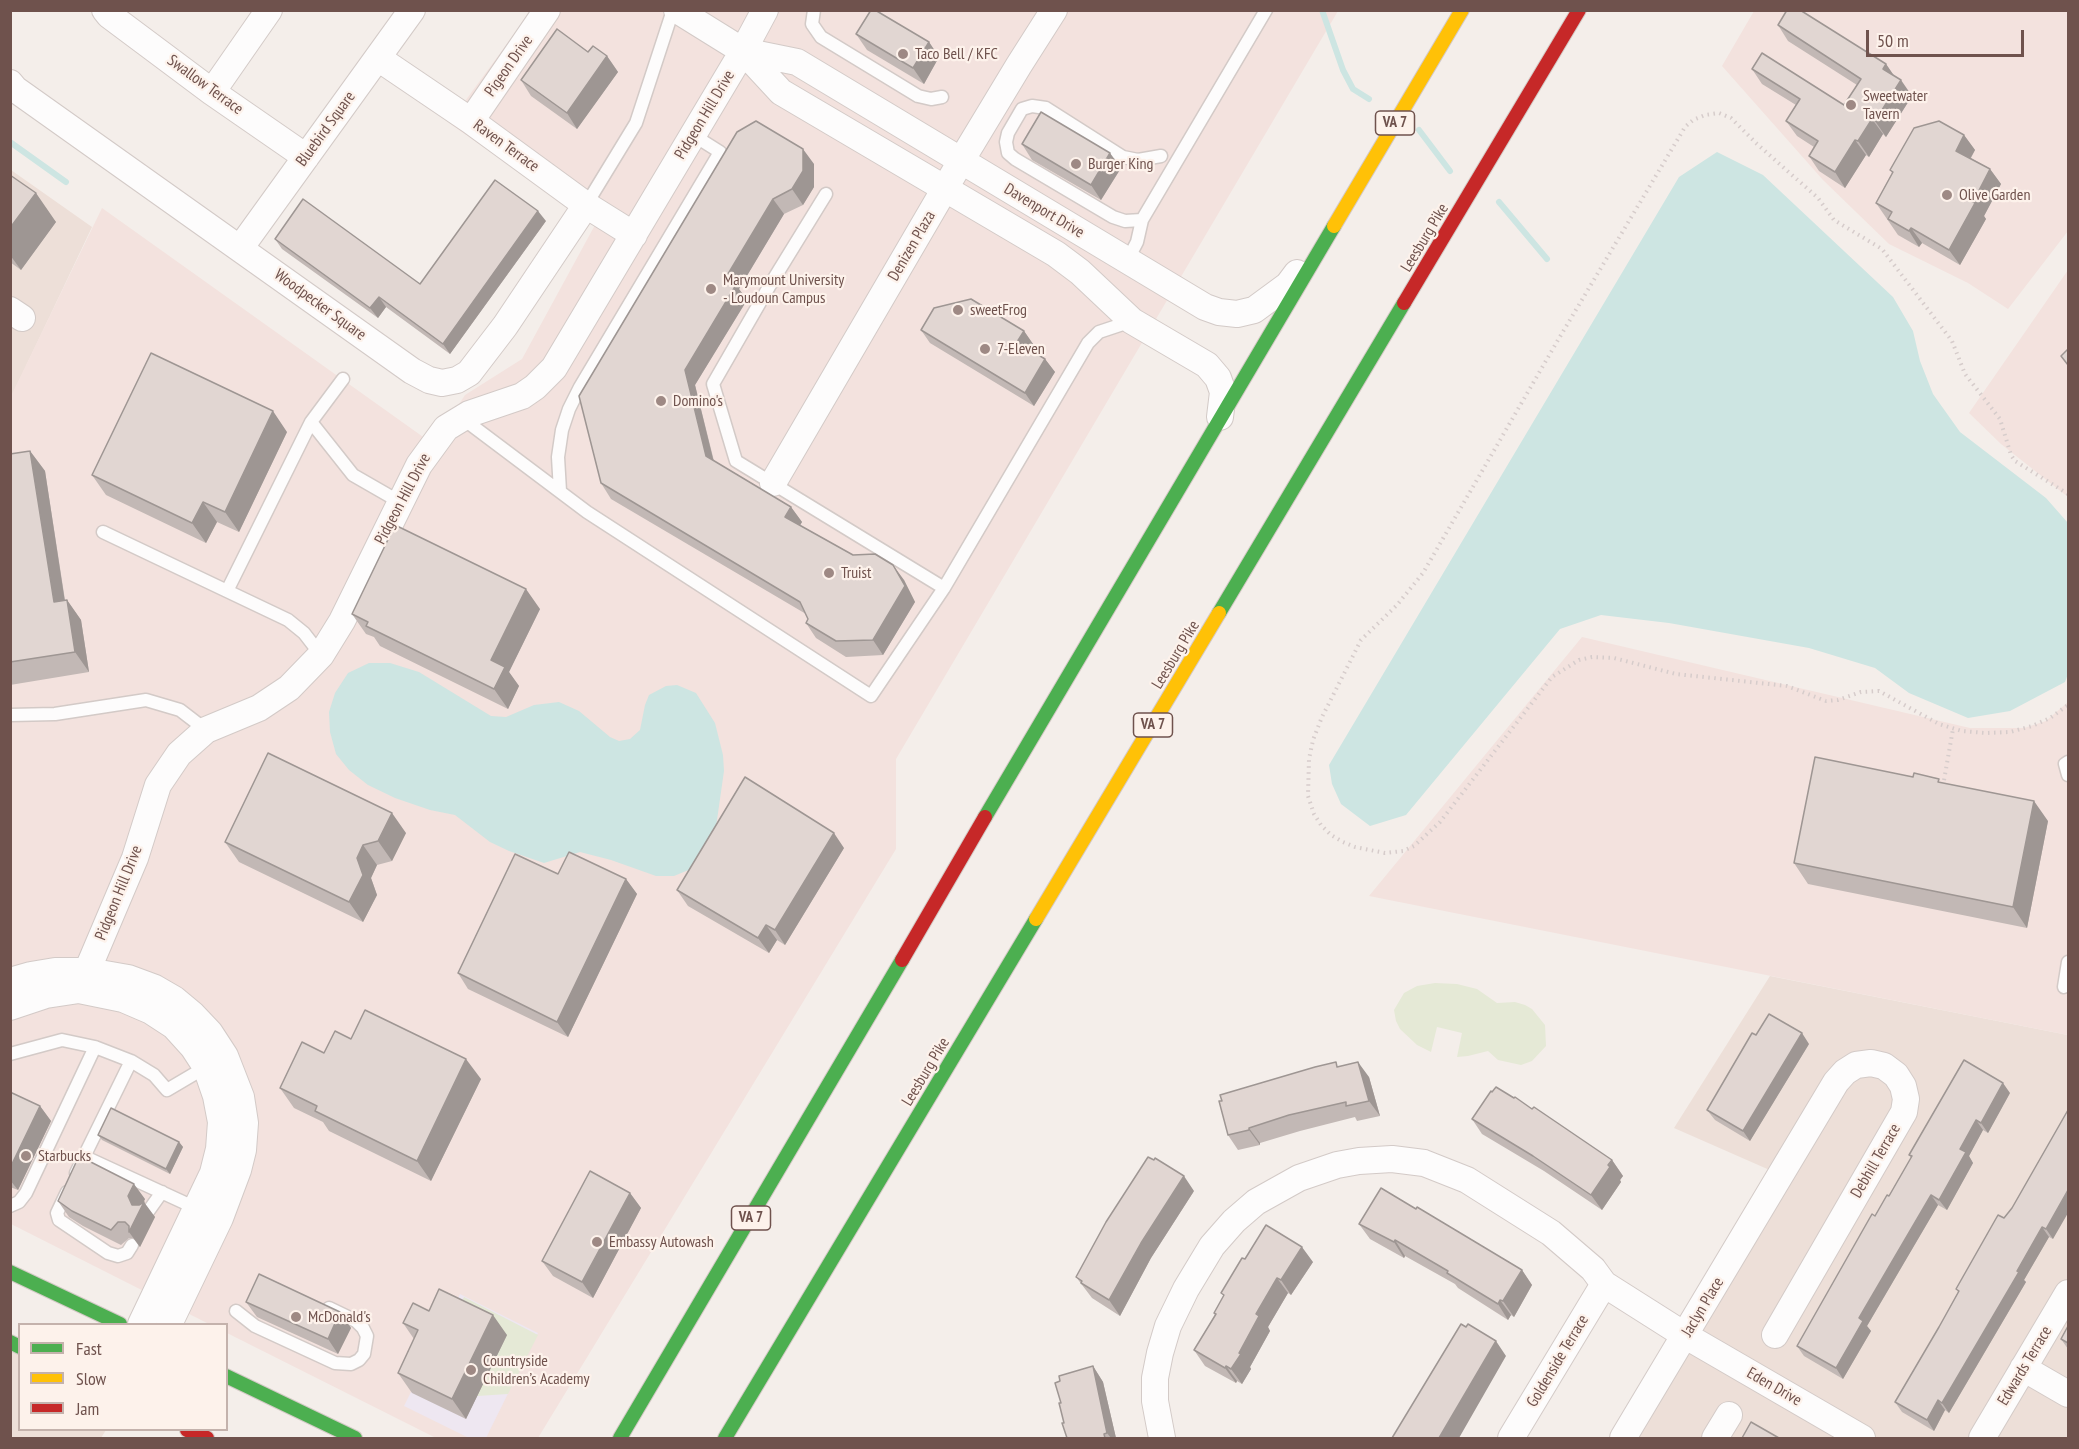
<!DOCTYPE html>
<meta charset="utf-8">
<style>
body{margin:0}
#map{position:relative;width:2079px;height:1449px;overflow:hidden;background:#f4eeea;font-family:"PT Sans Narrow",sans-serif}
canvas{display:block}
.frame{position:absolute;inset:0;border:12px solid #6f524d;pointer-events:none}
.legend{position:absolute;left:18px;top:1323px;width:210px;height:108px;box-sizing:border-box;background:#fdf2eb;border:2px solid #c4b2ac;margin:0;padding:8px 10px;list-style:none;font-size:18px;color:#6f524d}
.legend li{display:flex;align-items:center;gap:12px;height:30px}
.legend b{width:30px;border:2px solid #c4b2ac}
.scale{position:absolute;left:1866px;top:30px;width:158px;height:27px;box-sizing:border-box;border:3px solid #6f524d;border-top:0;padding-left:8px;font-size:18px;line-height:21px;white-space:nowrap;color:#6f524d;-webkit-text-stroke:4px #fdf2eb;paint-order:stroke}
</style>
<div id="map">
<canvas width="2079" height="1449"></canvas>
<div class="frame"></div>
<ul class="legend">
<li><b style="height:8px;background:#4caf50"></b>Fast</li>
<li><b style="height:8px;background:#ffc107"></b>Slow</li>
<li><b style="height:8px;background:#c62828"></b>Jam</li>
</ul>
<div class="scale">50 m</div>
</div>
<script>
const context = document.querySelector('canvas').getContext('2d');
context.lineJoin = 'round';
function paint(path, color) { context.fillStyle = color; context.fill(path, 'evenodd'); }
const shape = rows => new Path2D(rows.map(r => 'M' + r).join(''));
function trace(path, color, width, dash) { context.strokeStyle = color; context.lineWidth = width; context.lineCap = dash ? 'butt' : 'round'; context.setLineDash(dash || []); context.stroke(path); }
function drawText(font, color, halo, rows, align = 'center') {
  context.font = font + ' "PT Sans Narrow",sans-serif'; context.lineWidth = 4.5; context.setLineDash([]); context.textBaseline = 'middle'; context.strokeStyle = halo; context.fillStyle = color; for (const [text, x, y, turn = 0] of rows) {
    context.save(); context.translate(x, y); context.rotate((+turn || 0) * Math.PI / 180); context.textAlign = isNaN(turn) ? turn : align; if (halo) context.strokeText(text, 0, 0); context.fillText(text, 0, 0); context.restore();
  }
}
const residential = shape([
 [11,170,92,227,11,398],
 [1770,976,2068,1035,2068,1438,1623,1438,1781,1175,1674,1128],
 [10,1342,19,1347,20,1430,106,1430,101,1438,11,1438]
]);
const commercial = shape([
 [531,11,1338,11,896,759,896,849,538,1438,436,1438,227,1333,226,1324,209,1324,11,1224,10,398,102,208,433,444,465,395,522,359,595,225,449,123],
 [1754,11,2068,11,2068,231,2008,309,1968,283,1889,244,1823,180,1722,66],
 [2068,270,2068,497,2001,444,1969,413],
 [1582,637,1970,728,2024,728,2046,721,2068,702,2068,1035,1369,896]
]);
const education = shape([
 [460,1294,538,1333,486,1438,469,1438,404,1406]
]);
const green = shape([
 [1435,983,1457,984,1477,989,1497,1003,1515,1002,1525,1005,1532,1009,1545,1025,1546,1046,1532,1061,1521,1065,1498,1060,1488,1051,1468,1056,1457,1057,1462,1033,1437,1027,1431,1052,1417,1045,1400,1029,1396,1021,1394,1010,1404,993,1417,986],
 [464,1297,538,1335,508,1394,477,1396,457,1311]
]);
const water = shape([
 [1717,152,1763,175,1893,297,1913,331,1920,361,1933,394,1960,432,2046,498,2068,523,2068,674,2065,682,2010,711,1968,718,1909,693,1875,668,1809,648,1669,623,1601,615,1560,629,1406,815,1370,826,1341,804,1332,784,1329,765,1679,177],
 [369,663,390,663,419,672,491,716,506,717,534,705,559,702,579,711,610,737,619,741,630,739,640,730,645,705,649,695,666,686,677,685,696,693,715,723,723,755,724,771,716,827,691,869,674,876,656,876,611,860,580,852,544,863,509,851,490,842,455,815,430,810,395,798,368,785,349,770,336,754,330,732,329,712,335,693,348,673]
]);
const stream = shape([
 [1322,10,1343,70,1353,89,1369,99],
 [1419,130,1450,171],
 [10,142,66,182],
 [1499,202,1547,259]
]);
const path = shape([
 [2068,494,2015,461,2011,455,2000,419,1965,374,1952,341,1882,249,1834,220,1818,198,1757,144,1731,118,1719,113,1705,115,1693,120,1685,127,1558,340,1423,573,1397,605,1361,640,1322,717,1313,740,1309,759,1308,796,1314,814,1321,825,1331,835,1343,842,1355,847,1385,853,1403,851,1414,846,1440,822,1552,677,1579,660,1592,657,1614,658,1676,674,1787,686,1826,701,1838,700,1861,692,1879,691,1939,724,1962,731,1985,733,2010,732,2032,726,2050,718,2068,705],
 [1943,786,1953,729]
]);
const lane = shape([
 [814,10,812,24,821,37,918,96,931,99,942,97],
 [826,194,770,285,713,384,736,461,944,588],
 [586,205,636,123,673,10],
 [1142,220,1125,221,1113,217,1015,159,1008,153,1006,142,1008,133,1022,109,1032,106,1046,108,1123,157,1138,160,1161,156],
 [1127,261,1137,242,1142,220,1266,10],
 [462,418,587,512,871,696,944,588,1088,343,1099,332,1132,321],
 [311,422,353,475,400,502],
 [560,491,558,457,562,430,569,409,580,387,720,152,693,135],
 [103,532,288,620,304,633,321,655],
 [227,591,311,422,343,379],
 [10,715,55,714,146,700,180,710,206,730],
 [2068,762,2065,764,2068,775],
 [2064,987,2068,962],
 [10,1054,62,1040,95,1047,131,1061,154,1075,167,1090,206,1067],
 [85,1157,198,1209],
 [76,1173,131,1061],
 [67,1192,57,1213,59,1220,108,1253,118,1256,127,1253,132,1245],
 [10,1206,19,1202,26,1193,95,1047],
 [147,1213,162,1192],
 [236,1311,255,1326,335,1363,351,1364,359,1360,364,1354,367,1336,363,1328,356,1321,329,1308]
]);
const street = shape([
 [105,10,109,15,212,92,306,157],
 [677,10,743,51,781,92,1056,254,1080,272,1132,321,1207,365,1218,378,1223,392,1220,417],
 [743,51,797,62,1205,307,1219,312,1237,314,1254,310,1288,285,1297,273],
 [378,58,471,121,586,205,634,235],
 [10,83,15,89,412,371,429,380,442,383,457,380,469,373,505,326,586,205],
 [212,92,269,10],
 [471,121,547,10],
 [241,247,412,10],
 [10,310,22,318],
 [773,483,961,161,1019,65,1054,10],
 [10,981,31,975,55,971,88,971,128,978,155,988,174,999,192,1014,210,1033,225,1056,241,1097,245,1123,243,1150,238,1170,220,1218,169,1324],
 [79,990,135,858,158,785,179,754,206,730,259,708,289,688,321,655,342,621,419,465,446,428,469,414,522,396,535,387,554,368,743,51,765,10],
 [10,1007,46,995,79,990,123,999,151,1011,174,1026,193,1047,206,1067,216,1096,221,1122,219,1149,213,1173,141,1324],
 [2023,1368,2068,1394],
 [1162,1438,1155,1401,1155,1378,1160,1353,1168,1326,1186,1289,1212,1246,1234,1221,1256,1202,1299,1178,1337,1165,1359,1161,1392,1159,1424,1163,1467,1180,1551,1233,1593,1269,1604,1284,1686,1336,1862,1438],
 [1511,1438,1604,1284],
 [1623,1438,1836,1082,1845,1072,1856,1065,1871,1063,1884,1066,1896,1075,1903,1086,1906,1099,1904,1112,1775,1335],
 [1715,1438,1729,1415],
 [1982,1438,2068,1293]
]);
const fast = shape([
 [1219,613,1404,303],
 [985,817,1334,226],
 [10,1272,120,1324],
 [10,1342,20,1347],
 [226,1376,355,1438],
 [620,1438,902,960],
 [725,1438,1036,919]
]);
const slow = shape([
 [1334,226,1462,10],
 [1036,919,1219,613]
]);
const jam = shape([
 [1404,303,1579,10],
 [902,960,985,817],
 [187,1430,207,1438]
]);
const wall = shape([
 [1778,25,1886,64,1894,76,1912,96,1886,137,1883,134,1869,157,1866,155,1845,188,1819,171,1809,156,1814,147,1797,136,1786,121,1796,105,1762,84,1752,69,1844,105,1857,85,1788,41],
 [856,34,929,42,939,57,924,84,867,50],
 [588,52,607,56,618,72,577,129,531,96,521,80],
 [737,132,814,164,814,187,803,205,784,214,739,289,747,300,695,385,714,461,791,507,802,522,800,525,853,555,904,580,915,602,883,655,846,657,816,638,806,623,808,619,806,614,611,499,601,483],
 [1964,135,1975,150,1971,158,1990,169,2001,184,1984,216,1986,219,1960,265,1922,243,1919,247,1898,235,1876,203,1892,173,1890,170],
 [1022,144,1121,168,1101,200,1032,160],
 [10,175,56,222,21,270,10,262],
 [546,221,450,354,386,307,378,318,282,249,275,239,420,284],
 [921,330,1024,331,1033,344,1030,349,1045,359,1055,372,1034,406,930,343],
 [287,432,239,532,217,522,206,543,106,495,92,475],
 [30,451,45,471,65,600,67,600,81,620,89,672,10,685,10,454],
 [540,609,509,672,519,686,508,709,380,646,374,637,366,634,352,614],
 [2048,821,2027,928,1808,884,1794,863],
 [406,833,392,861,377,865,371,878,377,895,363,922,239,862,225,842],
 [844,848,785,945,777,940,769,953,688,906,677,890],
 [558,874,626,879,637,894,568,1037,468,989,458,973],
 [351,1039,481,1079,431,1181,329,1131,323,1122,294,1108,280,1088,324,1053],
 [1809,1044,1750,1141,1715,1120,1707,1110],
 [1339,1066,1369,1077,1380,1116,1357,1121,1355,1117,1300,1131,1260,1143,1260,1145,1238,1150,1228,1135],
 [10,1092,40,1106,51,1121,18,1190,10,1187],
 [2010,1093,1988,1133,1983,1130,1969,1156,1973,1163,1947,1210,1938,1205,1867,1326,1871,1331,1843,1379,1804,1356,1797,1346,1875,1216,1889,1196,1911,1158,1909,1155],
 [2068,1110,2053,1239,2049,1237,2024,1280,2026,1282,1949,1413,1945,1410,1934,1431,1902,1412,1895,1402,1939,1327,1958,1292,1956,1289,2012,1208],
 [1472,1119,1612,1160,1623,1176,1620,1180,1621,1182,1602,1210,1544,1171,1482,1134],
 [98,1135,179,1142,183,1147,170,1174,102,1140],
 [1194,1191,1151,1258,1120,1316,1092,1298,1076,1277],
 [630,1193,641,1208,593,1298,553,1276,542,1261],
 [145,1199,143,1203,155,1217,140,1247,133,1238,129,1238,121,1245,83,1226,69,1217,58,1201],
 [1416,1209,1522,1270,1532,1285,1514,1317,1511,1315,1508,1320,1458,1288,1455,1284,1405,1256,1404,1258,1370,1239,1359,1224],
 [1245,1259,1313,1262,1291,1295,1288,1293,1268,1327,1270,1331,1250,1367,1251,1369,1242,1384,1237,1381,1236,1383,1205,1366,1194,1350,1215,1315,1214,1313,1224,1296,1221,1293],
 [246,1302,340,1312,351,1328,338,1354,257,1317],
 [429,1311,507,1335,466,1419,412,1393,398,1373,414,1339,403,1323],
 [2068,1326,2068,1349,2061,1339],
 [1093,1366,1103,1382,1116,1438,1067,1438,1061,1403]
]);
const shadedWall = shape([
 [929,42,939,57,924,84,913,68],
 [607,56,618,72,577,129,567,113],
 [1886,64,1897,80,1883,69],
 [1901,80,1912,96,1886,137,1875,121],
 [1872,119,1883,134,1869,157,1858,141],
 [1964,135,1975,150,1966,166,1956,151],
 [1855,140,1866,155,1845,188,1835,172],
 [803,149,814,164,814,187,803,205,792,189],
 [1110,153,1121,168,1101,200,1091,185],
 [1990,169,2001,184,1984,216,1986,219,1960,265,1949,250,1973,202],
 [36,193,56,222,21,270,10,255,10,228],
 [773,199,784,214,739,289,747,300,695,385,716,471,706,456,685,370,725,279],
 [538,211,546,221,450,354,443,344],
 [1911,228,1922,243,1919,247,1909,231],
 [379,297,386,307,378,318,370,308],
 [1024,331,1033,344,1026,355,1017,342],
 [1045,359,1055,372,1034,406,1025,393],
 [273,411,287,432,239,532,225,512],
 [30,451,45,471,68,622,54,602],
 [203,502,217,522,206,543,192,523],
 [791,507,802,522,796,532,785,517],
 [893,565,904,580,915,602,883,655,873,640],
 [526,589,540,609,509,672,519,686,508,709,494,689,491,660],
 [67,600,81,620,89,672,75,652],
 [2034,801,2048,821,2027,928,2013,907],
 [392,813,406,833,392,861,378,841],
 [834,833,844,848,785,945,775,930],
 [363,845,377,865,371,878,377,895,363,922,349,902,357,858],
 [626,879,637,894,568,1037,557,1022],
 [766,925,777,940,769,953,758,938],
 [1802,1033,1809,1044,1750,1141,1743,1131],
 [466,1059,481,1079,431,1181,417,1161],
 [1358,1062,1369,1077,1380,1116,1369,1101],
 [2003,1083,2010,1093,1988,1133,1981,1123],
 [40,1106,51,1121,18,1190,10,1180,10,1168],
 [1976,1120,1983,1130,1969,1156,1973,1163,1947,1210,1939,1200,1960,1149],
 [1249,1128,1260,1143,1260,1145,1249,1130],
 [179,1142,183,1147,170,1174,166,1169],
 [1612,1160,1623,1176,1620,1180,1621,1182,1602,1210,1591,1195],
 [1184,1176,1194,1191,1151,1258,1120,1316,1109,1300,1141,1243],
 [134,1184,145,1199,139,1212,144,1202,155,1217,140,1247,129,1232,132,1205,128,1196],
 [2068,1190,2068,1213,2053,1239,2046,1229],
 [630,1193,641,1208,593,1298,582,1282],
 [1931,1195,1938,1205,1867,1326,1871,1331,1843,1379,1836,1368,1859,1318],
 [2042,1227,2049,1237,2024,1280,2026,1282,1949,1413,1942,1403],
 [1395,1240,1405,1256,1404,1258,1394,1242],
 [1302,1247,1313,1262,1291,1295,1281,1280],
 [1522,1270,1532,1285,1514,1317,1503,1301],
 [1277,1278,1288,1293,1268,1327,1270,1331,1250,1367,1251,1369,1242,1384,1231,1369,1256,1314],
 [1500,1300,1511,1315,1508,1320,1498,1304],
 [340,1312,351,1328,338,1354,328,1339],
 [493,1315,507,1335,466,1419,452,1399],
 [1496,1341,1506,1356,1459,1438,1439,1438],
 [1093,1366,1103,1382,1116,1438,1111,1438,1107,1433],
 [1226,1366,1237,1381,1236,1383,1225,1368],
 [1938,1400,1945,1410,1934,1431,1927,1420]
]);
const building = shape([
 [871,10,875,10,929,42,913,68,856,34,871,10],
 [1787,10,1800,10,1886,64,1883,69,1901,80,1875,121,1872,119,1858,141,1855,140,1835,172,1809,156,1818,141,1786,121,1800,99,1752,69,1762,53,1844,105,1861,79,1778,25,1787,10],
 [557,29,588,52,593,46,607,56,567,113,521,80,557,29],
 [1041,112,1110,153,1091,185,1022,144,1041,112],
 [756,121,803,149,803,171,792,189,773,199,725,279,736,285,685,370,706,456,791,507,785,517,853,555,875,554,893,565,905,586,873,640,836,641,806,623,808,619,800,602,601,483,579,396,737,132,756,121],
 [1939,121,1964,135,1956,151,1990,169,1973,202,1975,203,1949,250,1911,228,1909,231,1888,219,1892,212,1876,203,1893,172,1890,170,1914,128,1939,121],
 [10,175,36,193,10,228,10,175],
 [495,180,538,211,443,344,379,297,370,308,275,239,303,199,420,284,495,180],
 [971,299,1024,331,1017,342,1045,359,1025,393,921,330,934,308,971,299],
 [2068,349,2068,365,2061,356,2068,349],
 [151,353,273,411,225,512,203,502,192,523,92,475,151,353],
 [30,451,54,602,67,600,75,652,10,662,10,454,30,451],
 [395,525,526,589,491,660,505,667,494,689,366,626,368,622,352,614,395,525],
 [268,753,392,813,378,841,363,845,357,858,363,875,349,902,225,842,268,753],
 [1815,757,1913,777,1914,773,1939,779,1938,782,2034,801,2013,907,1794,863,1815,757],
 [745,777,834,833,775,930,766,925,758,938,677,890,745,777],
 [569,852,626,879,557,1022,458,973,515,854,558,874,569,852],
 [365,1010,466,1059,417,1161,315,1111,317,1106,280,1088,302,1042,324,1053,335,1031,351,1039,365,1010],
 [1769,1014,1802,1033,1743,1131,1707,1110,1752,1033,1756,1035,1769,1014],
 [1964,1060,2003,1083,1981,1123,1976,1120,1960,1149,1966,1152,1939,1200,1931,1195,1859,1318,1863,1321,1836,1368,1797,1346,1872,1214,1875,1216,1887,1195,1889,1196,1912,1156,1909,1155,1964,1060],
 [1336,1062,1337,1067,1358,1062,1369,1101,1346,1106,1346,1102,1289,1115,1249,1128,1249,1130,1228,1135,1219,1101,1222,1101,1220,1095,1315,1067,1336,1062],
 [1496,1087,1514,1098,1515,1097,1532,1109,1534,1107,1612,1160,1608,1165,1610,1167,1591,1195,1533,1156,1472,1119,1491,1091,1492,1092,1496,1087],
 [10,1092,40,1106,10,1168,10,1092],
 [111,1108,179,1142,166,1169,98,1135,111,1108],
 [2068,1110,2068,1190,2046,1229,2042,1227,2017,1271,2019,1272,1942,1403,1938,1400,1927,1420,1895,1402,1939,1327,1959,1291,1956,1289,1998,1215,2004,1218,2012,1208,2068,1110],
 [79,1156,134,1184,128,1196,132,1205,139,1205,144,1202,129,1232,129,1226,125,1222,118,1222,111,1230,72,1211,58,1201,79,1156],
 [1148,1157,1154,1160,1155,1158,1184,1176,1141,1243,1109,1300,1081,1283,1082,1281,1076,1277,1106,1222,1148,1157],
 [590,1171,630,1193,582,1282,542,1261,590,1171],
 [1381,1188,1416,1209,1417,1207,1522,1270,1503,1301,1500,1300,1498,1304,1447,1273,1448,1271,1395,1240,1394,1242,1359,1224,1381,1188],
 [1266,1225,1302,1247,1281,1280,1277,1278,1256,1314,1259,1316,1239,1353,1241,1354,1231,1369,1226,1366,1225,1368,1194,1350,1216,1314,1214,1313,1224,1295,1221,1293,1242,1258,1245,1259,1266,1225],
 [259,1274,340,1312,328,1339,246,1302,259,1274],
 [439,1289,493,1315,452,1399,398,1373,418,1330,403,1323,413,1303,429,1311,439,1289],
 [1461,1324,1466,1327,1468,1324,1496,1341,1439,1438,1392,1438,1461,1324],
 [2068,1326,2068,1343,2061,1339,2068,1326],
 [1093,1366,1107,1433,1104,1434,1105,1438,1067,1438,1062,1423,1064,1423,1059,1403,1061,1403,1055,1383,1060,1381,1059,1376,1093,1366],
 [1751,1422,1779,1438,1742,1438,1751,1422]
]);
const markers = [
 [903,54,6,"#9e8984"],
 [1851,105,6,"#9e8984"],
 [1076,164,6,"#9e8984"],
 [1947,195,6,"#9e8984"],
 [711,289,6,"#9e8984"],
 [958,310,6,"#9e8984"],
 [985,349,6,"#9e8984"],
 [661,401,6,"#9e8984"],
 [829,573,6,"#9e8984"],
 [26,1156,6,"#9e8984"],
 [597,1242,6,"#9e8984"],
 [296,1317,6,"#9e8984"],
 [471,1370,6,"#9e8984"]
];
const shields = [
 [1395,123,39],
 [1153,725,39],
 [751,1218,39]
];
const shieldNames = [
 ["VA 7",1395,123],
 ["VA 7",1153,725],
 ["VA 7",751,1218]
];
const poiNames = [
 ["Taco Bell / KFC",915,54],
 ["Sweetwater",1863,96],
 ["Tavern",1863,114],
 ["Burger King",1088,164],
 ["Olive Garden",1959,195],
 ["Marymount University",723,280],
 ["- Loudoun Campus",723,298],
 ["sweetFrog",970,310],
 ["7-Eleven",997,349],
 ["Domino's",673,401],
 ["Truist",841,573],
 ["Starbucks",38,1156],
 ["Embassy Autowash",609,1242],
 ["McDonald's",308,1317],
 ["Countryside",483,1361],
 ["Children’s Academy",483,1379]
];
const streetNames = [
 ["Pigeon Drive",509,66,-55],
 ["Swallow Terrace",205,85,36],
 ["Pidgeon Hill Drive",705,115,-59],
 ["Bluebird Square",326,129,-54],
 ["Raven Terrace",506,146,36],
 ["Davenport Drive",1044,211,31],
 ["Leesburg Pike",1425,238,-59],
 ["Denizen Plaza",912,246,-60],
 ["Woodpecker Square",320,305,36],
 ["Pidgeon Hill Drive",403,499,-62],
 ["Leesburg Pike",1176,655,-59],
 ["Pidgeon Hill Drive",119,893,-68],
 ["Leesburg Pike",926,1072,-59],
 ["Debhill Terrace",1876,1161,-60],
 ["Jaclyn Place",1703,1307,-59],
 ["Goldenside Terrace",1558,1361,-59],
 ["Edwards Terrace",2025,1366,-59],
 ["Eden Drive",1774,1387,30]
];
paint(residential, '#eddfd8');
paint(commercial, '#f3e2de');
paint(education, '#eee7f1');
paint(green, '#e5e9d6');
paint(water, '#cde5e2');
trace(stream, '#cde5e2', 6);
trace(lane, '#d3cac7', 15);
trace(street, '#d3cac7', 28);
trace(fast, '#d4cac6', 16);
trace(slow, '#d4cac6', 16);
trace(jam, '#d4cac6', 16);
trace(path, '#d6cccb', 4, [1.5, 4.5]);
trace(lane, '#fdfcfc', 12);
trace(street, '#fdfcfc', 26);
trace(fast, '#4caf50', 14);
trace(slow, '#ffc107', 14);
trace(jam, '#c62828', 14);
paint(wall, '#c2b8b5');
paint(shadedWall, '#9e9693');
paint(building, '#e1d6d2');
trace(building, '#9e9693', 1.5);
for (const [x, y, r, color] of markers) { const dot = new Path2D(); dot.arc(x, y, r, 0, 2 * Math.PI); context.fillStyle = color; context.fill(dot); trace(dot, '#fdf2eb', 2); }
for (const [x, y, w] of shields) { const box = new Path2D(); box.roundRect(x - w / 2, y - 12, w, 24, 4.5); context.fillStyle = '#fdf2eb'; context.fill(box); trace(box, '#6f524d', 1.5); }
drawText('bold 15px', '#6f524d', null, shieldNames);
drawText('16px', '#6f524d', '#fdf2eb', poiNames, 'left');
drawText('16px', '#6f524d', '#fdf2eb', streetNames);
</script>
